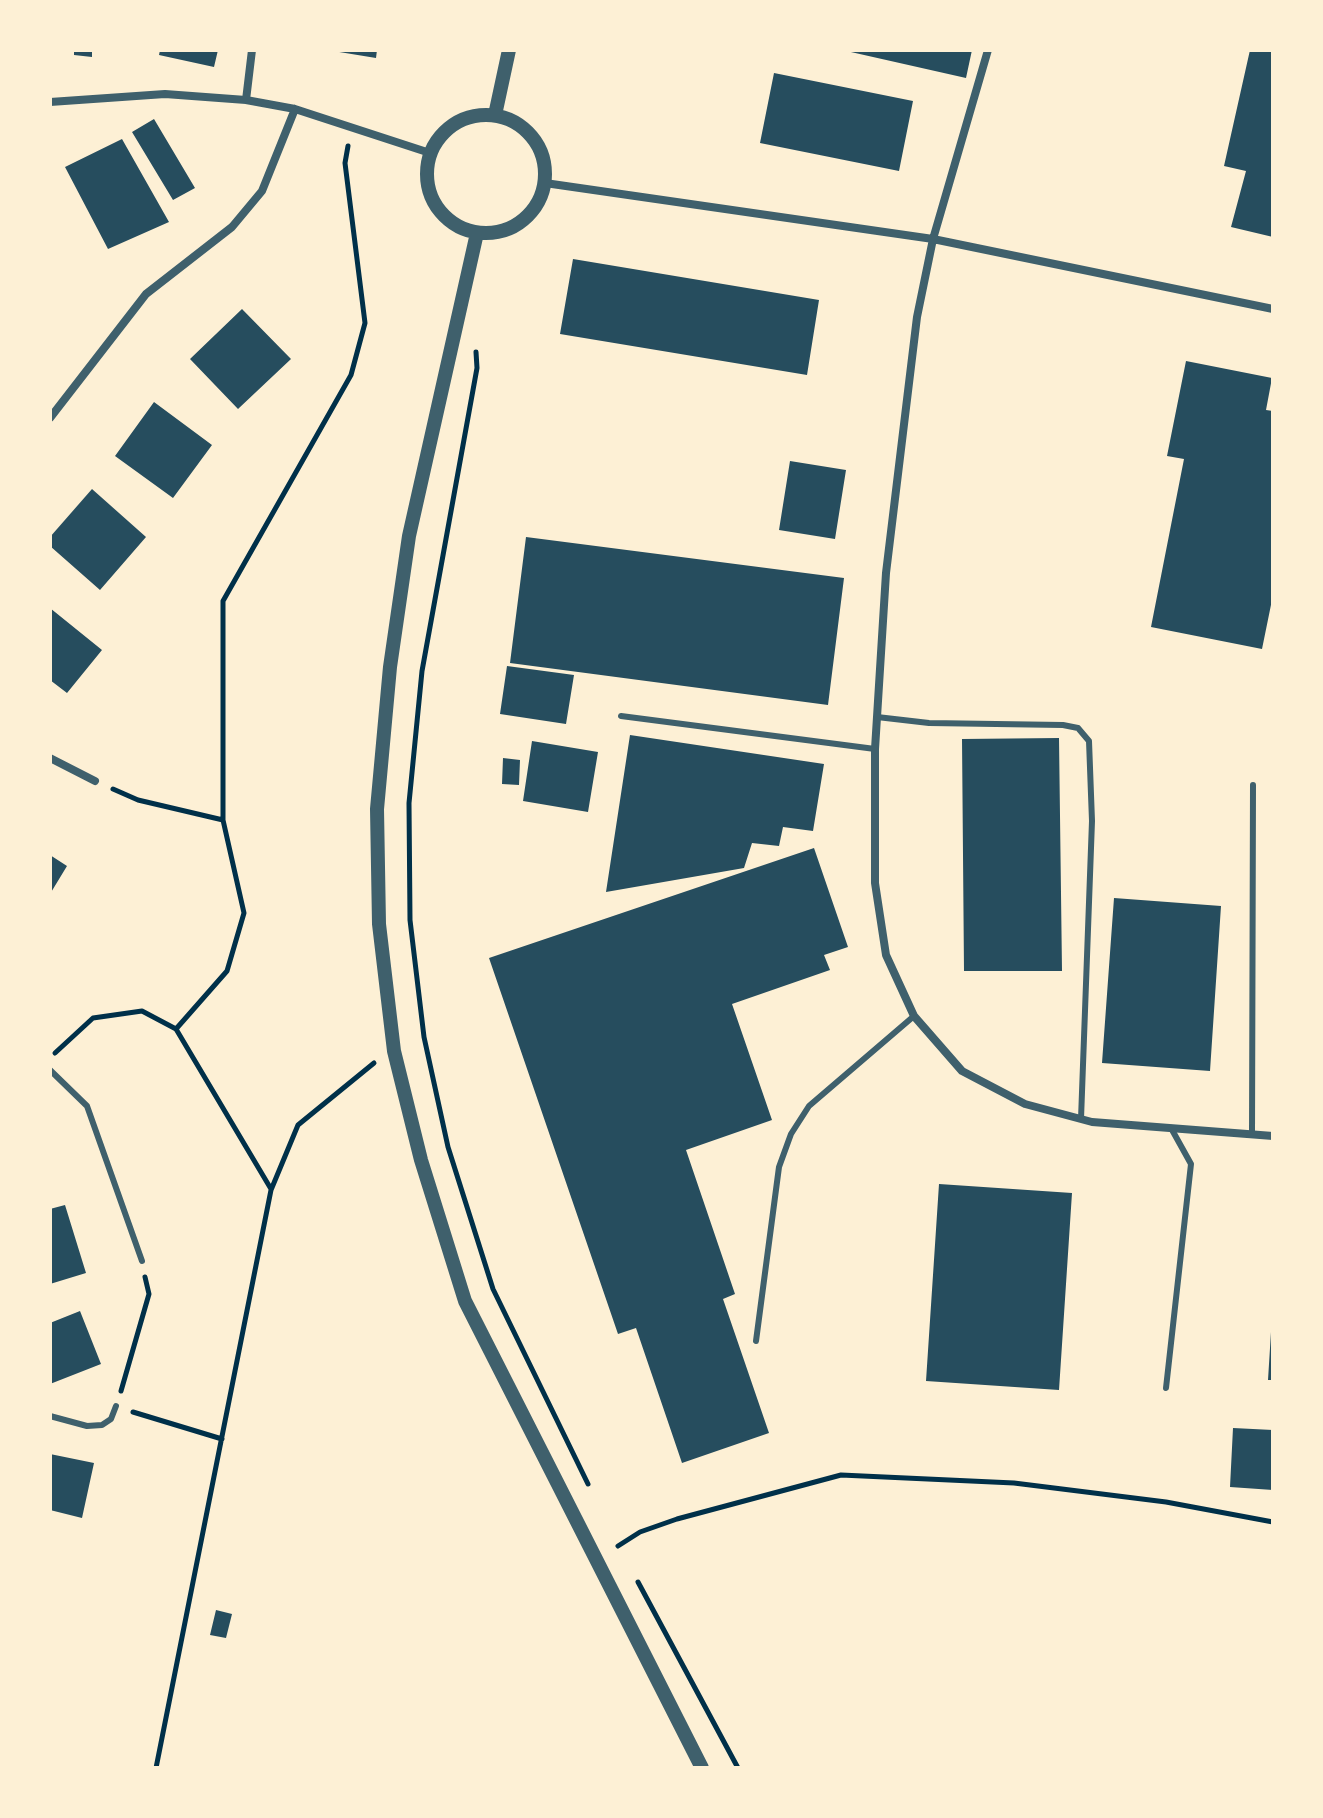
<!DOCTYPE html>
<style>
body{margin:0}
#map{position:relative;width:1323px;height:1818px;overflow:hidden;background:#fdf0d5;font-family:Georgia,serif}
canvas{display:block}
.frame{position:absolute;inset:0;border:52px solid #fdf0d5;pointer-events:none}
</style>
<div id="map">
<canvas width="1323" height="1818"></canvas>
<div class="frame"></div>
</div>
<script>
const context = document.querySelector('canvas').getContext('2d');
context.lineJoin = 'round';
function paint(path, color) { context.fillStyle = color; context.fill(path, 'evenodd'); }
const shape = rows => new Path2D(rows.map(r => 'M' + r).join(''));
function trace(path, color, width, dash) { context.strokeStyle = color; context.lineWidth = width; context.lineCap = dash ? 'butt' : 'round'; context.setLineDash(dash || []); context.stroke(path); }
const building = shape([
 [74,50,92,50,92,57,74,55],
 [160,50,218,50,214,67,159,55],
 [327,50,377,50,376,58],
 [842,50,972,50,966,78],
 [1250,50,1273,50,1273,237,1231,227,1246,171,1224,166],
 [774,73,913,101,899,171,760,143],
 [154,119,195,188,173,200,132,132],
 [122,139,169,222,108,249,65,167],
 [573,259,819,300,807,375,560,334],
 [242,309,291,359,238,409,190,359],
 [1186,361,1272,378,1266,410,1273,411,1273,595,1262,649,1151,627,1184,459,1167,456],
 [154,402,212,445,173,498,115,456],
 [790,461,846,470,835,539,779,530],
 [92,489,146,537,100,590,50,546,50,537],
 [526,537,844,578,828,705,510,663],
 [50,608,102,650,67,693,50,680],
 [507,666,574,675,566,724,500,714],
 [630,735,824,764,813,831,783,827,779,846,752,843,744,868,606,892],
 [1059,738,1062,971,964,971,962,739],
 [532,741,598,752,588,812,523,801],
 [503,758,520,760,519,785,502,784],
 [814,848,848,947,824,955,830,970,732,1004,772,1120,686,1150,735,1294,723,1299,769,1433,682,1463,636,1328,618,1334,489,958],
 [50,855,67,866,50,894],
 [1114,898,1221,906,1210,1071,1102,1063],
 [939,1184,1072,1193,1059,1390,926,1381],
 [65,1205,86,1273,50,1284,50,1209],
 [80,1311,101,1364,50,1384,50,1323],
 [1271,1332,1273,1332,1273,1380,1268,1380],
 [1233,1428,1273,1430,1273,1490,1230,1487],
 [50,1454,94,1463,82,1518,50,1510],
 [216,1610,232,1614,226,1638,210,1635]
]);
const path = shape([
 [476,352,477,368,422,671,409,803,410,920,424,1037,448,1147,493,1289,588,1484],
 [113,789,138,800,223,820],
 [176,1029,227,971,244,913,223,820,223,601,351,375,365,323,345,163,348,146],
 [55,1053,93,1018,142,1011,176,1029,271,1189],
 [121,1391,149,1294,145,1277],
 [133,1412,222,1439],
 [618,1546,640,1532,677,1519,841,1475,1014,1483,1166,1502,1273,1522],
 [638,1582,738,1768],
 [156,1768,271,1190,298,1125,374,1063]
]);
const service = shape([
 [621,716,875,749],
 [877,717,929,723,1063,725,1078,728,1089,741,1092,821,1081,1119],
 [50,1070,87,1106,142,1261],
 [1252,1134,1253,785],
 [756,1341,779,1167,791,1134,809,1106,914,1016],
 [1166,1388,1191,1164,1171,1128],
 [50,1416,87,1426,102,1425,111,1419,116,1406]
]);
const minor = shape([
 [988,50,933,239,917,317,886,573,875,749,875,883,886,955,914,1016,962,1071,1025,1104,1092,1122,1273,1136],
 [246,100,252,50],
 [50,102,165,94,246,100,295,109,430,153],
 [545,183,933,239,1273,309],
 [50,418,146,294,232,227,262,191,295,109],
 [50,758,95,781]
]);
const tertiary = shape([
 '427 174a59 59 0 1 1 118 0a59 59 0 1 1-118 0Z',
 [495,115,509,50],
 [477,233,409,536,390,667,377,809,379,924,394,1051,421,1160,465,1301,702,1768]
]);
paint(building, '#264d5e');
trace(path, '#003049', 5);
trace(service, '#3f606c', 6);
trace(minor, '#3f606c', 8);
trace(tertiary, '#3f606c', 14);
</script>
